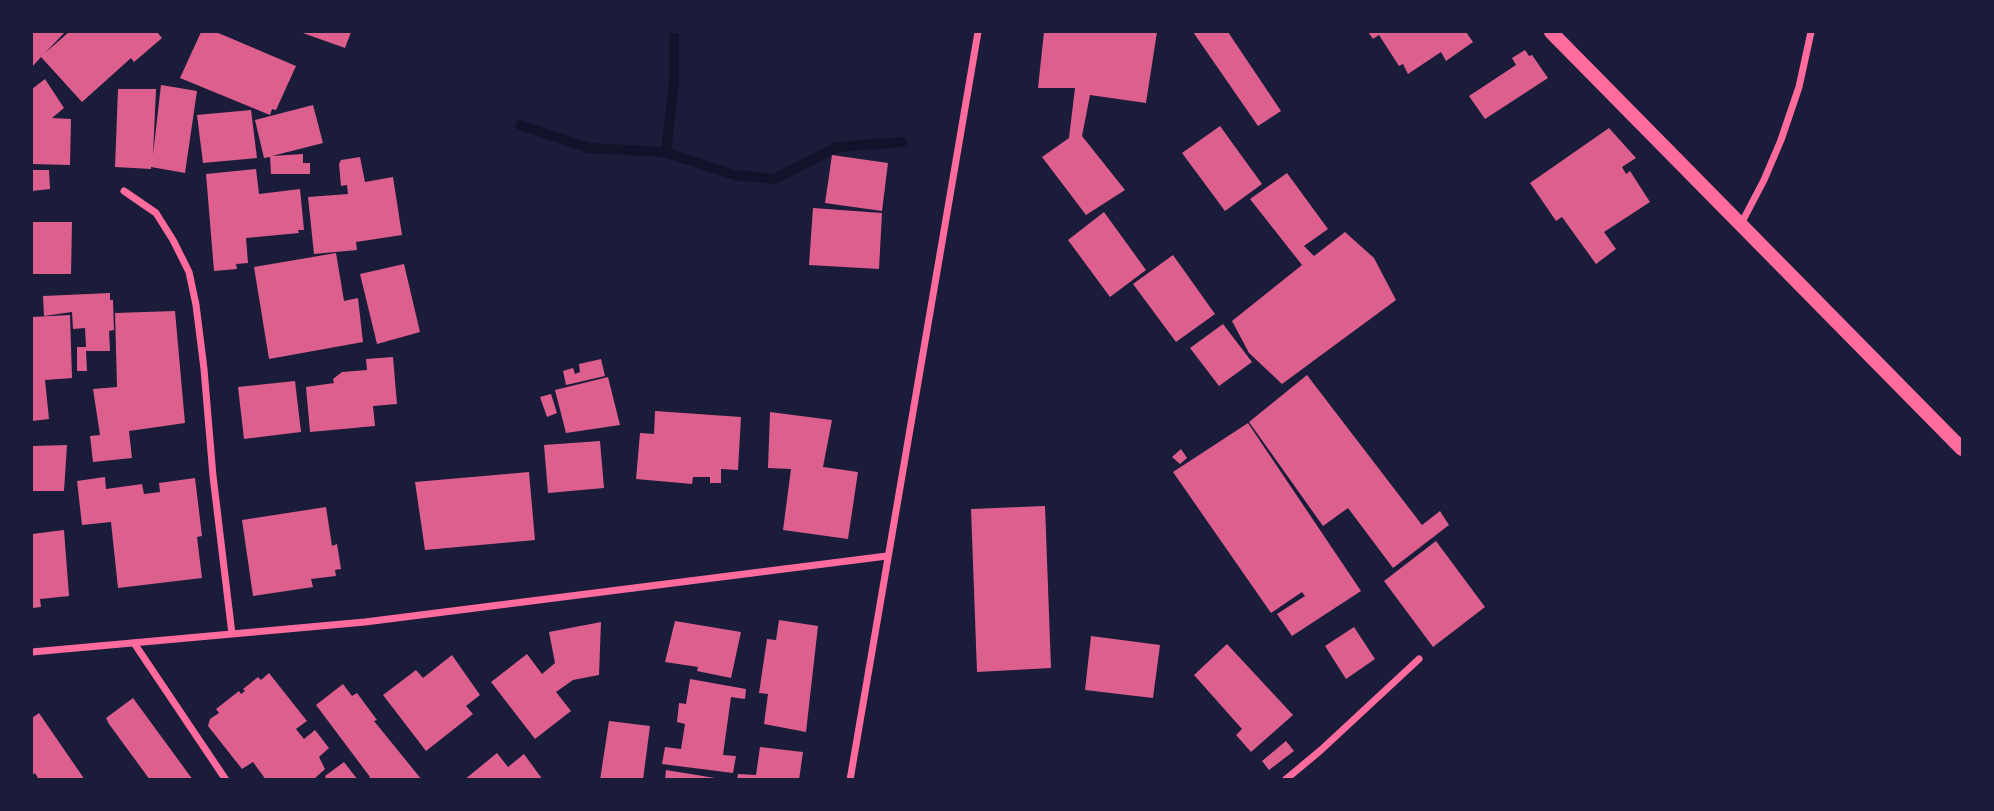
<!DOCTYPE html>
<style>
body{margin:0}
#map{position:relative;width:1994px;height:811px;overflow:hidden;background:#1b1b3a;font-family:"IBM Plex Sans",sans-serif}
canvas{display:block}
.frame{position:absolute;inset:0;border:33px solid #1b1b3a;pointer-events:none}
</style>
<div id="map">
<canvas width="1994" height="811"></canvas>
<div class="frame"></div>
</div>
<script>
const context = document.querySelector('canvas').getContext('2d');
context.lineJoin = 'round';
const shape = rows => new Path2D(rows.map(r => 'M' + r).join(''));
function trace(path, color, width, dash) { context.strokeStyle = color; context.lineWidth = width; context.lineCap = dash ? 'butt' : 'round'; context.setLineDash(dash || []); context.stroke(path); }
function paint(path, color) { context.fillStyle = color; context.fill(path, 'evenodd'); }
const stream = shape([
 [520,125,589,148,664,152,735,175,774,179,837,147,902,142],
 [666,152,674,81,674,32]
]);
const building = shape([
 [32,32,65,32,45,53,69,32,157,32,162,38,134,62,131,58,82,102,41,57,32,67],
 [201,32,216,32,296,66,276,110,272,109,270,115,180,78],
 [300,32,351,32,345,48],
 [1044,32,1157,32,1146,103,1090,95,1082,136,1125,190,1086,215,1042,157,1069,138,1075,88,1038,88],
 [1193,32,1228,32,1281,111,1258,126],
 [1368,32,1466,32,1473,42,1446,61,1441,52,1408,74,1403,64,1399,66,1379,35,1373,39],
 [1525,50,1529,56,1532,55,1548,78,1485,119,1469,96,1516,65,1512,58],
 [45,79,64,108,52,118,71,119,70,165,32,164,32,89],
 [161,85,197,91,185,173,151,167,151,169,115,167,118,89,156,89,153,155],
 [313,105,323,143,272,156,303,154,303,163,310,163,310,174,271,174,270,157,264,158,255,120],
 [251,110,257,158,203,163,197,115],
 [1220,126,1262,184,1225,211,1182,153],
 [1609,128,1636,158,1622,167,1626,174,1630,171,1650,202,1604,232,1616,249,1596,264,1562,217,1556,221,1530,183],
 [832,155,888,163,882,211,825,203],
 [360,157,365,182,393,177,402,235,356,242,357,250,314,254,308,197,348,194,347,185,341,186,339,164,341,160],
 [256,169,259,194,300,189,304,230,298,230,299,233,246,238,248,263,236,264,237,269,214,271,206,174],
 [32,170,49,170,50,189,32,191],
 [1287,173,1328,229,1304,246,1314,256,1345,232,1374,258,1396,300,1282,384,1249,353,1232,321,1302,265,1250,199],
 [813,208,882,213,879,269,809,265],
 [1104,212,1146,270,1110,297,1068,240],
 [32,222,72,222,71,274,32,274],
 [336,253,344,301,358,298,363,342,269,359,254,267],
 [1173,255,1215,314,1176,342,1133,284],
 [404,264,420,332,377,344,360,274],
 [110,293,110,300,113,300,114,330,109,331,110,351,86,351,87,371,77,371,77,347,86,347,85,328,73,329,72,312,44,316,43,296],
 [175,311,185,423,129,431,132,458,93,462,90,436,100,435,93,389,117,387,115,313],
 [70,315,72,378,45,380,49,419,32,421,32,317],
 [1223,324,1252,362,1219,386,1190,348],
 [393,357,397,404,373,406,375,426,310,432,306,387,334,383,333,379,342,372,367,370,366,359],
 [601,359,605,376,566,385,563,371,573,368,575,374,580,372,579,364],
 [1307,375,1422,525,1440,511,1449,525,1393,568,1348,508,1323,526,1249,422],
 [608,377,620,425,566,433,555,390],
 [295,381,301,432,244,439,238,387],
 [551,394,557,413,547,417,540,397],
 [655,411,741,417,738,470,721,469,721,483,710,483,710,477,693,477,692,484,636,479,640,433,654,434],
 [770,412,832,420,823,467,858,472,848,539,783,530,791,469,768,468],
 [1248,423,1361,591,1292,636,1277,614,1305,596,1302,592,1271,613,1173,472],
 [600,441,604,488,548,493,544,445],
 [67,445,64,491,32,491,32,446],
 [1181,449,1187,458,1180,464,1172,457],
 [529,472,535,540,425,550,415,482],
 [105,477,106,489,142,484,144,494,160,492,159,483,195,478,202,536,197,537,202,578,118,588,111,522,82,525,77,481],
 [1045,506,1051,668,977,672,971,509],
 [326,507,332,546,337,544,341,569,335,570,336,576,311,579,313,587,253,596,242,520],
 [64,530,69,596,40,599,41,607,32,608,32,534],
 [1436,541,1485,607,1433,647,1384,581],
 [779,620,818,626,806,732,764,724,768,694,759,693,767,639,776,640],
 [675,621,741,632,731,678,697,671,698,667,665,662],
 [601,622,599,675,573,680,556,692,571,711,535,739,491,682,527,654,542,674,555,663,549,632],
 [1354,627,1375,659,1346,679,1325,646],
 [1091,636,1160,645,1153,698,1085,690],
 [1227,644,1293,715,1251,752,1236,735,1242,729,1194,675],
 [452,655,480,695,466,706,473,714,426,751,383,695,416,670,423,678],
 [269,673,307,721,296,729,304,739,315,730,329,748,319,757,325,769,313,780,266,780,253,762,242,769,208,726,210,719,219,713,216,709,239,691,241,694,245,691,243,689,258,677,261,680],
 [690,679,746,689,745,699,731,697,723,755,736,756,733,773,662,764,665,747,681,749,685,724,677,722,679,703,686,704],
 [343,684,352,696,357,693,377,720,374,721,422,780,367,780,370,777,316,705],
 [133,698,193,780,150,780,109,724,106,718],
 [39,713,85,780,39,780,35,773,32,775,32,718],
 [609,721,650,726,643,780,600,780],
 [1286,741,1294,751,1269,770,1262,761],
 [760,747,803,752,799,780,737,780,738,774,756,775],
 [497,753,508,767,524,754,543,780,464,780],
 [344,762,358,780,327,780,325,776],
 [666,770,715,778,715,780,665,780]
]);
const minor = shape([
 [124,191,156,213,173,240,189,272,196,305,204,369,213,476,232,634],
 [1741,224,1764,180,1781,140,1799,87,1811,32],
 [134,643,226,780],
 [32,652,365,622,887,556],
 [850,780,978,32],
 [1285,780,1321,750,1419,659]
]);
const secondary = shape([
 [1551,32,1962,449]
]);
trace(stream, '#12122b', 10);
paint(building, '#dd5f8e');
trace(minor, '#ff6b9d', 7);
trace(secondary, '#ff6b9d', 14);
</script>
